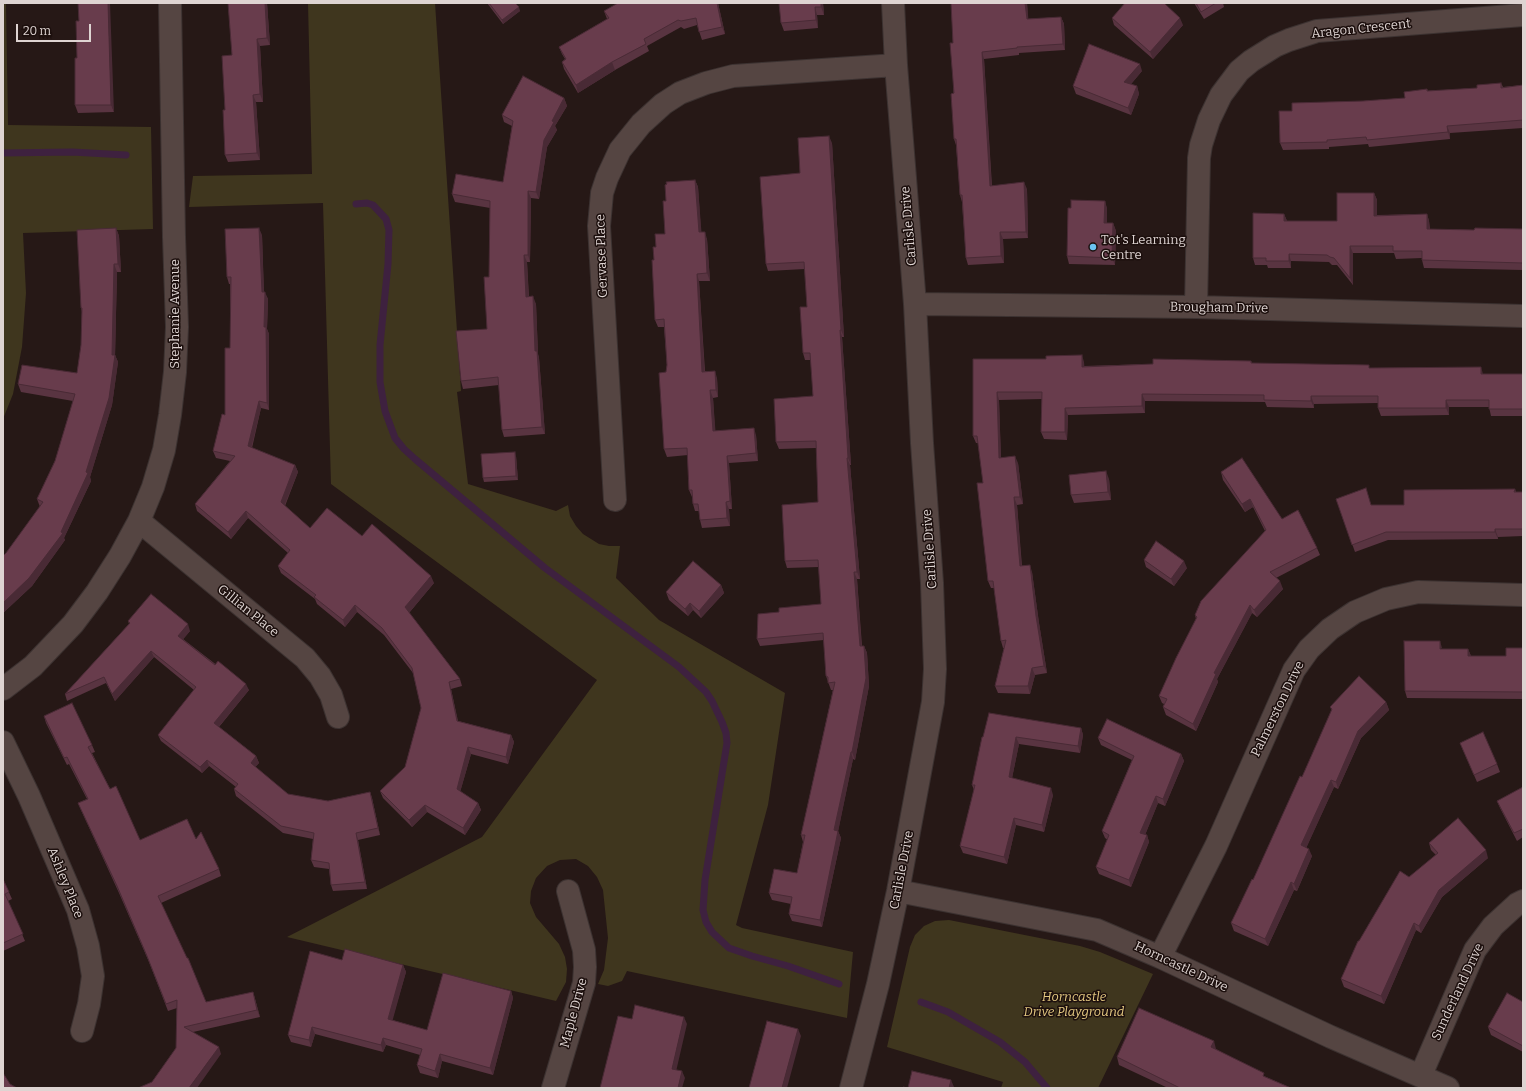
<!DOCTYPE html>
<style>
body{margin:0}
#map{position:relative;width:1526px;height:1091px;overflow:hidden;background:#261816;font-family:Bitter,serif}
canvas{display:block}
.frame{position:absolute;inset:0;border:4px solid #ded4d2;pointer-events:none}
.scale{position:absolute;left:16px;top:24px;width:75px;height:18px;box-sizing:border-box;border:2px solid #ded4d2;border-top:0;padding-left:5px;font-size:12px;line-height:14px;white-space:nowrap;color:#ded4d2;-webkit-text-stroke:3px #1c0f0d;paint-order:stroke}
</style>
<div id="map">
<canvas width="1526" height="1091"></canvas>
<div class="frame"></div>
<div class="scale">20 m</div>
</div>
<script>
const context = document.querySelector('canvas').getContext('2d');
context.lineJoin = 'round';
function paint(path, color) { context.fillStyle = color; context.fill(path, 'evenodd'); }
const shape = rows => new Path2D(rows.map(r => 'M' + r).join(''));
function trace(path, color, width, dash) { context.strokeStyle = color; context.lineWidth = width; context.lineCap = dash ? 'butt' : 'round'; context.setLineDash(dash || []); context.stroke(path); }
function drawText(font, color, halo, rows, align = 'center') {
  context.font = font + ' Bitter,serif'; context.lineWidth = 3; context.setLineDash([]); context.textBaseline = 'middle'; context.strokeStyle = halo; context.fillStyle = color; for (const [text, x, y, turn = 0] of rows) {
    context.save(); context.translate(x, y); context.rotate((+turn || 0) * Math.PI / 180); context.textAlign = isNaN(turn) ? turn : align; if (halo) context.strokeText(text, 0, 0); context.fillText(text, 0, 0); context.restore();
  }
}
const green = shape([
 [3,3,6,3,8,125,151,127,153,229,23,233,26,293,22,347,13,394,3,419],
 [308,3,435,3,461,391,457,392,468,484,556,511,568,505,570,516,576,526,583,534,599,544,609,546,620,546,616,578,659,620,785,693,768,805,736,925,742,928,853,952,847,1018,627,971,622,981,608,986,598,984,604,970,608,938,603,890,597,877,588,866,576,859,560,860,547,866,536,878,531,891,530,903,536,917,559,944,565,957,567,969,566,982,556,1001,287,937,482,837,597,680,331,484,323,203,189,207,193,176,312,174],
 [949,920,1080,946,1100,952,1153,974,1098,1088,1001,1088,1003,1082,887,1047,910,947,915,935,924,926,935,921]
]);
const stream = shape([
 [3,153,72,152,126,155],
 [356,204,367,203,373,205,386,219,389,230,388,264,380,345,380,382,385,411,395,438,404,449,415,459,545,568,679,667,706,692,712,701,722,722,726,733,727,743,705,880,703,910,706,922,712,932,729,948,752,956,788,966,839,984],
 [921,1002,948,1012,1000,1042,1025,1062,1047,1088]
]);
const minor = shape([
 [915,304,1196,307,1523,316],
 [1196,307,1199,158,1201,145,1209,120,1221,95,1239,71,1251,61,1275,46,1289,40,1317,31,1523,15],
 [615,500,599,226,602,193,607,178,620,150,641,124,663,104,680,93,706,83,733,76,896,65],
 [139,521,305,658,320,676,331,695,338,717],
 [3,689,33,666,73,624,97,592,120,556,139,521,153,487,164,450,170,415,175,372,177,327,174,237,170,3],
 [3,742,29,796,78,910,88,946,93,976,89,1004,82,1031],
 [898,891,1097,930,1160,957,1331,1037,1448,1088],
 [1160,957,1216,846,1294,670,1309,649,1330,629,1355,612,1386,599,1418,592,1523,595],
 [1421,1075,1475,950,1493,926,1517,904,1523,901],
 [553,1088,584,983,585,967,584,950,568,891],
 [851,1088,878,984,898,891,933,702,935,669,932,583,922,443,915,304,896,65,893,3]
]);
const wall = shape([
 [78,3,114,112,78,113,75,105,79,21],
 [228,3,267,3,270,45,260,46,263,102,256,102,260,160,228,162,225,155,225,110,232,55],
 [487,3,515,3,520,11,503,24],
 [718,3,725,34,702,40,697,25,684,29,681,27,647,46,649,51,615,70,578,93,564,69,562,62,565,59,562,54,559,47,607,19,604,11],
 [779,3,823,3,824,15,817,15,818,28,784,31,781,23],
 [951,3,1027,3,1028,19,1061,17,1064,24,1065,50,1019,53,1019,55,984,59,992,186,1027,189,1028,238,1003,239,1004,263,968,265,966,258,962,202,960,195,956,145,954,139,953,43],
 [1194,3,1223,3,1224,7,1204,19],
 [1112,18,1183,25,1153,59,1114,25],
 [1142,71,1131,84,1137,86,1139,94,1131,115,1076,94,1073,86],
 [1501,83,1503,87,1523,85,1523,128,1450,133,1450,139,1369,147,1368,144,1329,147,1329,149,1283,150,1280,143,1363,101,1405,98,1427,89,1428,91,1477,88],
 [564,98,567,106,555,126,557,130,547,147,539,199,531,198,530,262,527,262,529,297,536,304,538,354,539,358,545,434,504,437,502,430,499,385,463,389,461,381,487,329,489,277,490,208,455,202,452,194,503,182,512,126,504,122,502,115],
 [832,143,844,337,842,337,851,465,850,465,860,579,857,579,862,646,864,646,867,653,869,686,855,760,853,759,838,831,841,838,822,927,792,921,789,914,791,904,772,900,769,893,797,873,803,842,801,835,833,690,831,690,826,676,824,640,760,646,757,639,779,612,821,604,819,567,787,568,785,561,818,502,816,448,779,449,776,442,813,396,811,360,805,360,803,353,807,307,805,269,768,271,766,264,800,173],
 [695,180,698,187,701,232,707,239,710,281,699,281,705,371,717,378,718,397,713,398,715,431,756,435,758,461,729,463,732,509,729,509,730,526,702,528,700,520,699,511,695,511,693,504,692,497,689,490,688,455,667,457,664,449,666,372,667,365,664,327,658,327,655,320,654,260,656,247,665,234,666,201],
 [1374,193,1377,200,1377,215,1427,214,1429,221,1430,229,1474,230,1523,229,1523,270,1424,268,1422,260,1422,258,1396,259,1394,253,1353,253,1353,285,1337,265,1332,265,1329,262,1291,261,1291,268,1268,268,1267,265,1255,265,1253,258,1284,214,1287,221,1337,221],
 [1105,201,1107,209,1107,223,1113,223,1116,231,1115,265,1069,264,1067,256,1071,208],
 [116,228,119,236,121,272,117,272,115,355,118,362,112,405,90,477,91,481,64,538,65,540,32,586,3,613,3,556,6,553,40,507,37,499,55,461,73,401,21,392,18,384,77,373,81,345,82,312,81,308],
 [262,235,264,292,268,299,267,329,269,334,269,410,261,408,252,448,295,465,298,472,285,506,310,528,362,536,434,583,409,613,460,679,462,686,451,689,458,721,511,735,514,742,508,764,471,754,460,792,478,803,481,810,465,835,427,812,412,827,383,798,380,791,405,767,421,708,413,673,384,635,357,612,345,627,317,604,315,599,281,573,278,566,288,553,248,518,231,539,197,511,195,504,230,461,216,458,213,451,225,415,230,348,230,284,229,284,227,277],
 [973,359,1046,359,1084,362,1084,366,1251,361,1252,363,1370,368,1483,374,1523,374,1523,416,1491,416,1489,407,1449,407,1449,415,1381,416,1378,408,1378,403,1314,404,1314,408,1267,407,1265,402,1145,401,1145,413,1068,415,1067,440,1044,439,1041,432,1042,399,999,400,1001,458,1018,463,1023,504,1017,505,1022,566,1032,572,1039,623,1047,673,1035,675,1030,694,998,693,995,686,1004,648,1003,648,1001,641,994,588,991,588,988,581,983,483,978,443,976,443,973,436],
 [516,456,518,480,484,482,483,478],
 [1221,472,1282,519,1317,548,1320,555,1276,578,1283,589,1257,617,1252,613,1217,679,1218,682,1196,731,1166,715,1163,707,1164,704,1162,703,1159,696,1196,619,1195,615,1265,531,1253,507,1245,512,1223,480],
 [1109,479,1111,500,1074,503,1071,495],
 [1515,489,1516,492,1523,492,1523,536,1498,537,1498,539,1388,540,1355,552,1336,499,1372,505,1404,505],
 [1144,560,1187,568,1174,586,1146,567],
 [721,585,724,593,701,618,693,610,688,616,669,600,666,592],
 [128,621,190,631,183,639,249,690,219,727,256,756,259,763,255,767,288,794,328,801,370,792,372,798,380,835,358,840,367,889,333,891,331,885,329,869,314,867,311,860,313,839,283,833,236,796,234,789,236,787,209,766,202,773,161,741,158,735,194,690,154,657,115,701,106,683,67,701,65,694,129,624],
 [1523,648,1523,699,1407,698,1405,691,1442,649,1468,649,1471,656,1506,656],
 [1386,702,1389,710,1361,738,1338,789,1334,787,1306,848,1312,856,1297,891,1294,890,1268,946,1234,931,1231,923,1253,880,1302,777,1332,711,1330,707],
 [44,716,92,745,95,752,92,753,110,789,140,840,196,839,219,869,221,876,161,903,206,1002,253,992,255,999,260,1017,193,1032,221,1054,152,1082,176,1048,177,1008,168,1011,149,962,119,893,81,810,78,803,87,799,69,764,67,765,46,723],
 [1081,728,1083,735,1080,753,1019,744,1012,778,1053,795,1044,832,1016,825,1007,864,963,853,960,846,974,790,972,785,983,737],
 [1098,738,1181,754,1184,761,1165,806,1158,803,1145,835,1147,835,1149,842,1131,887,1099,874,1096,867,1108,840,1105,838,1102,831,1132,760,1101,745],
 [1460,743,1497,764,1500,772,1477,782],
 [1523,787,1523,837,1517,841,1500,808,1497,801],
 [1429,843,1488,858,1442,897,1421,933,1416,930,1384,1004,1344,987,1341,979,1359,941,1409,877,1436,855,1431,850],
 [3,879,12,899,8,901,25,941,3,951],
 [342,960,403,965,406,972,392,1020,427,1030,511,991,513,998,493,1075,442,1061,438,1078,420,1073,417,1065,420,1055,386,1045,383,1052,315,1034,311,1047,291,1042,288,1035],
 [1523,1002,1523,1052,1491,1035,1488,1027],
 [1216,1049,1266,1077,1291,1088,1168,1088,1119,1065,1117,1057]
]);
const shadedWall = shape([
 [108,3,110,3,114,112,111,105],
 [265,3,267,3,270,45,267,38],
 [717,3,718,3,725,34,722,27],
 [821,3,823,3,824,15,821,7],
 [1025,3,1027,3,1029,26,1027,19],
 [519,7,520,11,503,24,502,20],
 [815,7,817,15,818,28,816,20],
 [1061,17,1064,24,1065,50,1063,44],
 [1180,18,1183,25,1153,59,1150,52],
 [257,39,260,46,263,102,260,94],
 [982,52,984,59,992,192,990,186],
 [612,62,615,70,578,93,576,85],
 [1140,64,1142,71,1127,89,1124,82],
 [1137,86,1139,94,1131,115,1128,108],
 [253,95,256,102,260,160,257,153],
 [564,98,567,106,555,126,557,130,547,147,539,199,536,192,544,140,552,121],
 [1447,126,1450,133,1450,139,1448,132],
 [829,136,832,143,844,337,841,330],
 [695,180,698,187,702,239,699,232],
 [1024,182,1027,189,1028,238,1026,232],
 [528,191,531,198,530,262,528,255],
 [1374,193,1377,200,1377,223,1374,216],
 [1105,201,1107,209,1107,231,1104,223],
 [1284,214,1287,221,1284,221],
 [1427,214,1429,221,1430,237,1427,229],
 [1113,223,1116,231,1115,265,1112,258],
 [116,228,119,236,121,272,118,264],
 [259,228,262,235,264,299,262,292],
 [705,232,707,239,710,281,707,273],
 [1000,232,1003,239,1004,263,1001,256],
 [1350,246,1353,253,1353,285,1350,278],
 [1289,254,1291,261,1291,268,1289,261],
 [524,255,527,262,529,304,526,297],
 [114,264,117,272,115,359,115,355,118,362,112,405,90,477,91,481,64,538,65,540,32,586,3,613,3,603,61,532,112,355],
 [697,274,699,281,705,379,702,372],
 [265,292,268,299,267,329,269,334,269,410,267,403,264,327],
 [533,296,536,304,538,354,539,358,545,434,542,427,535,351],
 [840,330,842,337,851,465,848,458],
 [1082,355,1084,362,1085,374,1082,367],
 [1481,367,1483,374,1481,374],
 [715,371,717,378,718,397,716,390],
 [710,390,713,398,716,438,713,431],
 [997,392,999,400,1001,465,999,458],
 [1142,394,1145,401,1145,413,1142,406],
 [1311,396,1314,404,1314,408,1311,401],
 [1446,400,1449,407,1449,415,1446,408],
 [259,401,261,408,250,453,248,446],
 [1065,408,1068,415,1067,440,1065,432],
 [754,428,756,435,758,461,756,453],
 [515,452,516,456,518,480,516,476],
 [727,456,729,463,732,509,730,501],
 [1015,456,1018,463,1023,504,1020,497],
 [847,458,850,465,860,579,857,572],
 [295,465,298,472,283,509,281,502],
 [1106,471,1109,479,1111,500,1108,492],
 [1014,497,1017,505,1022,573,1020,566],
 [1250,499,1253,507,1245,512,1242,504],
 [726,502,729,509,730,526,727,518],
 [246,511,248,518,231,539,228,532],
 [1495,529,1498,537,1498,539,1495,532],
 [1184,561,1187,568,1174,586,1171,579],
 [1030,565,1032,572,1039,623,1047,673,1044,666,1036,616],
 [854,572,857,579,862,653,860,646],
 [431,576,434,583,408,614,405,607],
 [1280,581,1283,589,1257,617,1254,610],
 [721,585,724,593,701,618,699,611],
 [690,603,693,610,688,616,685,609],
 [355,605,357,612,345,627,343,620],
 [1250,605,1252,613,1217,679,1218,682,1196,731,1193,724,1214,673],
 [188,624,190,631,181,642,178,636],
 [1440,641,1442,648,1440,649],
 [864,646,867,653,869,686,855,760,852,752],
 [1468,649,1471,656,1468,656],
 [151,651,154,657,115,701,112,694],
 [1032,668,1035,675,1030,694,1028,686],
 [449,682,451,689,459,728,457,721],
 [246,684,249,690,216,730,214,723],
 [1386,702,1389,710,1361,738,1338,789,1336,782,1358,731],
 [1081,728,1083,735,1080,753,1078,746],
 [511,735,514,742,508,764,506,757],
 [1016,737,1019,744,1011,783,1009,777],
 [468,747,471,754,459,796,457,789],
 [851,752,853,759,837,837,834,830],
 [1181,754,1184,761,1165,806,1163,799],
 [256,756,259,763,253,770,251,763],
 [207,760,209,766,202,773,200,767],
 [1331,780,1334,787,1304,853,1301,845],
 [1051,788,1053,795,1044,832,1042,825],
 [370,792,372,798,380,835,378,828],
 [1156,796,1158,803,1143,840,1140,833],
 [478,803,481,810,465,835,463,828],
 [425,805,427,812,412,827,409,820],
 [1014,818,1016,825,1007,864,1004,857],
 [838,831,841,838,822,927,820,920],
 [356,833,358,840,367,889,365,882],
 [1147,835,1149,842,1131,887,1129,880],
 [1309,849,1312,856,1297,891,1294,884],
 [1486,850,1488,858,1442,897,1421,933,1419,926,1439,890],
 [1291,882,1294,890,1268,946,1265,939],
 [1414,923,1416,930,1384,1004,1381,996],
 [403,965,406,972,391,1026,388,1019],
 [511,991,513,998,493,1075,490,1068],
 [253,992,255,999,260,1017,257,1010],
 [684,1017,687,1024,675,1076,672,1069],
 [312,1027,315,1034,311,1047,309,1040],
 [798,1029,801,1036,787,1088,782,1088],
 [383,1038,386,1045,383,1052,381,1045],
 [1214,1041,1216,1049,1213,1054,1211,1047],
 [219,1047,221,1054,197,1088,189,1088],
 [440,1054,442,1061,438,1078,435,1071],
 [682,1071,685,1078,682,1088,678,1088],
 [951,1080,954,1087,954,1088,949,1088]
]);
const building = shape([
 [78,3,108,3,111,105,75,105,75,58,77,58,76,21,79,21,78,3],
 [228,3,265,3,267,38,257,39,260,94,253,95,257,153,225,155,223,110,225,110,222,56,232,55,228,3],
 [489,3,515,3,519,7,502,20,489,3],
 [618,3,717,3,722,27,699,32,696,18,681,21,678,20,644,39,646,44,612,62,576,85,562,62,566,59,559,47,609,18,604,11,618,3],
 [779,3,821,3,821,7,815,7,816,20,781,23,779,3],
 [951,3,1025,3,1027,19,1061,17,1063,44,1017,47,1017,48,982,52,990,186,1024,182,1026,232,1000,232,1001,256,966,258,962,195,960,195,956,139,954,139,951,94,954,93,950,43,953,43,951,3],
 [1125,3,1164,3,1180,18,1150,52,1112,18,1125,3],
 [1196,3,1216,3,1201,12,1196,3],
 [1089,44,1140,64,1124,82,1137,86,1128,108,1073,86,1089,44],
 [523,76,564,98,552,121,554,122,544,140,536,192,528,191,528,255,524,255,526,297,533,296,535,351,537,351,542,427,502,430,498,377,461,381,456,331,487,329,484,277,489,277,490,201,452,194,456,174,503,182,513,121,502,115,523,76],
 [1501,83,1501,88,1523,85,1523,120,1447,126,1448,132,1367,140,1366,137,1327,140,1327,142,1280,143,1279,111,1292,111,1292,103,1363,101,1405,98,1404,92,1427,89,1427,91,1477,88,1477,85,1501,83],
 [829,136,841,330,840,330,848,458,847,458,857,572,854,572,860,646,864,646,866,678,852,752,851,752,834,830,838,831,820,920,789,914,792,897,769,893,774,869,797,873,805,835,801,835,835,682,828,683,828,677,826,676,823,633,757,639,758,614,779,612,779,608,821,604,818,560,785,561,782,505,818,502,816,441,776,442,774,399,813,396,810,353,803,353,800,307,807,307,804,262,766,264,760,177,800,173,798,138,829,136],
 [695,180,699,232,705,232,707,273,697,274,702,372,715,371,716,390,710,390,713,431,754,428,756,453,727,456,730,501,726,502,727,518,700,520,698,504,693,504,692,490,689,490,687,448,664,449,659,373,666,372,667,365,664,319,655,320,652,260,654,260,653,247,656,247,655,234,665,234,663,201,666,201,665,185,667,184,666,182,695,180],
 [1337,193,1374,193,1374,216,1427,214,1427,229,1474,230,1475,228,1523,229,1523,263,1422,260,1422,251,1393,251,1393,246,1350,246,1350,278,1334,258,1330,257,1327,255,1289,254,1289,261,1266,261,1266,258,1253,258,1253,213,1284,214,1284,221,1337,221,1337,193],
 [1071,200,1105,201,1104,223,1113,223,1112,258,1067,256,1068,208,1071,208,1071,200],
 [116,228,118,264,114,264,112,355,115,355,109,398,86,472,88,473,61,532,63,533,29,578,3,603,3,556,6,553,43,502,37,499,55,461,75,394,18,384,22,365,77,373,81,345,82,308,81,308,77,230,116,228],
 [259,228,262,292,265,292,264,327,266,327,267,403,259,401,248,446,295,465,281,502,310,528,327,508,362,536,372,524,431,576,405,607,460,679,449,682,457,721,511,735,506,757,468,747,457,789,478,803,463,828,425,805,409,820,380,791,405,767,421,708,412,668,382,628,355,605,343,620,314,597,316,595,278,566,290,550,246,511,228,532,195,504,235,456,213,451,222,414,225,415,225,348,230,348,231,277,227,277,225,229,259,228],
 [1082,355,1082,367,1153,364,1153,359,1251,361,1251,363,1369,365,1369,368,1481,367,1481,374,1523,374,1523,409,1489,409,1489,400,1446,400,1446,408,1378,408,1378,396,1311,396,1311,401,1264,400,1264,395,1142,394,1142,406,1065,408,1065,432,1041,432,1042,392,997,392,999,458,1015,456,1020,497,1014,497,1020,566,1030,565,1036,616,1044,666,1032,668,1028,686,995,686,1006,640,1001,641,993,581,988,581,977,483,983,483,977,436,973,436,973,359,1046,359,1046,356,1082,355],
 [515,452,516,476,483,478,481,454,515,452],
 [1242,458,1282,519,1298,510,1317,548,1270,572,1280,581,1254,610,1250,605,1214,673,1216,674,1193,724,1163,707,1167,699,1159,696,1176,658,1197,617,1195,615,1201,601,1266,530,1250,499,1242,504,1221,472,1242,458],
 [1106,471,1108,492,1071,495,1069,475,1106,471],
 [1366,488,1371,505,1404,505,1404,490,1515,489,1514,492,1523,492,1523,529,1495,529,1495,532,1386,532,1352,545,1336,499,1366,488],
 [1156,541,1184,561,1171,579,1144,560,1156,541],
 [693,561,721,585,699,611,690,603,685,609,666,592,693,561],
 [151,594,188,624,178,636,215,665,218,661,246,684,214,723,256,756,251,763,288,794,328,801,370,792,378,828,356,833,365,882,331,885,329,863,311,860,314,833,281,826,234,789,238,784,207,760,200,767,158,735,196,687,151,651,112,694,104,677,65,694,130,623,128,621,151,594],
 [1404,641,1440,641,1440,649,1468,649,1468,656,1506,656,1506,648,1523,648,1523,692,1405,691,1404,641],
 [1359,676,1386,702,1358,731,1336,782,1331,780,1301,845,1309,849,1294,884,1291,882,1265,939,1231,923,1252,879,1253,880,1300,776,1302,777,1332,709,1330,707,1359,676],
 [72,703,92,745,88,747,110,789,116,786,140,840,187,819,196,839,201,832,219,869,158,896,187,958,188,958,206,1002,253,992,257,1010,184,1027,219,1047,189,1088,138,1088,152,1082,176,1048,177,1000,166,1004,147,956,117,886,78,803,88,799,67,757,64,758,44,716,72,703],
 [989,713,1081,728,1078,746,1016,737,1009,777,1051,788,1042,825,1014,818,1004,857,960,846,975,785,972,785,982,737,983,737,989,713],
 [1107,719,1181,754,1163,799,1156,796,1140,833,1147,835,1129,880,1096,867,1109,835,1102,831,1134,756,1098,738,1107,719],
 [1483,732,1497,764,1474,775,1460,743,1483,732],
 [1523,787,1523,829,1514,833,1497,801,1523,787],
 [1458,818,1486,850,1439,890,1419,926,1414,923,1381,996,1341,979,1358,941,1359,941,1400,871,1409,877,1438,853,1429,843,1458,818],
 [3,879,9,892,5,894,23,934,3,943,3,879],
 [345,949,403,965,388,1019,427,1030,443,973,511,991,490,1068,440,1054,435,1071,417,1065,422,1049,383,1038,381,1045,312,1027,309,1040,288,1035,310,951,342,960,345,949],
 [1507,993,1523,1002,1523,1046,1488,1027,1507,993],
 [635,1005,684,1017,672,1069,682,1071,678,1088,600,1088,618,1016,632,1019,635,1005],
 [1139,1008,1214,1041,1211,1047,1264,1073,1263,1076,1291,1088,1180,1088,1117,1057,1139,1008],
 [767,1021,798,1029,782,1088,749,1088,767,1021],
 [912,1071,951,1080,949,1088,903,1088,903,1087,908,1088,912,1071],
 [3,1073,10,1084,17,1088,3,1088,3,1073]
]);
const markers = [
 [1093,247,4,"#6bc3f2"]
];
const streetNames = [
 ["Aragon Crescent",1361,29,-6],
 ["Carlisle Drive",909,226,-95],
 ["Gervase Place",602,256,-92],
 ["Brougham Drive",1219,308,1],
 ["Stephanie Avenue",175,314,-90],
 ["Carlisle Drive",930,549,-94],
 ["Gillian Place",248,611,39],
 ["Palmerston Drive",1278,709,-64],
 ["Carlisle Drive",902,870,-79],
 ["Ashley Place",65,883,68],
 ["Horncastle Drive",1181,967,25],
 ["Sunderland Drive",1458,992,-65],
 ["Maple Drive",574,1013,-75]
];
const poiNames = [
 ["Tot's Learning",1101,240],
 ["Centre",1101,255]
];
const parkNames = [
 ["Horncastle",1074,997],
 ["Drive Playground",1074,1012]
];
paint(green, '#3f361e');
trace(stream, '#3e213f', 7);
trace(minor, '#3c3231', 24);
trace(minor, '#554542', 22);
paint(wall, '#593441');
paint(shadedWall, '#492a35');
paint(building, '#683c4c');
trace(building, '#492a35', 1);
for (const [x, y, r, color] of markers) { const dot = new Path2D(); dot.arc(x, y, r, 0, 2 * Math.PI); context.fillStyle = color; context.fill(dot); trace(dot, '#1c0f0d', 1.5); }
drawText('13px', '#ded4d2', '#1c0f0d', streetNames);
drawText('13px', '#ded4d2', '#1c0f0d', poiNames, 'left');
drawText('italic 13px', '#e3c881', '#1c0f0d', parkNames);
</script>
